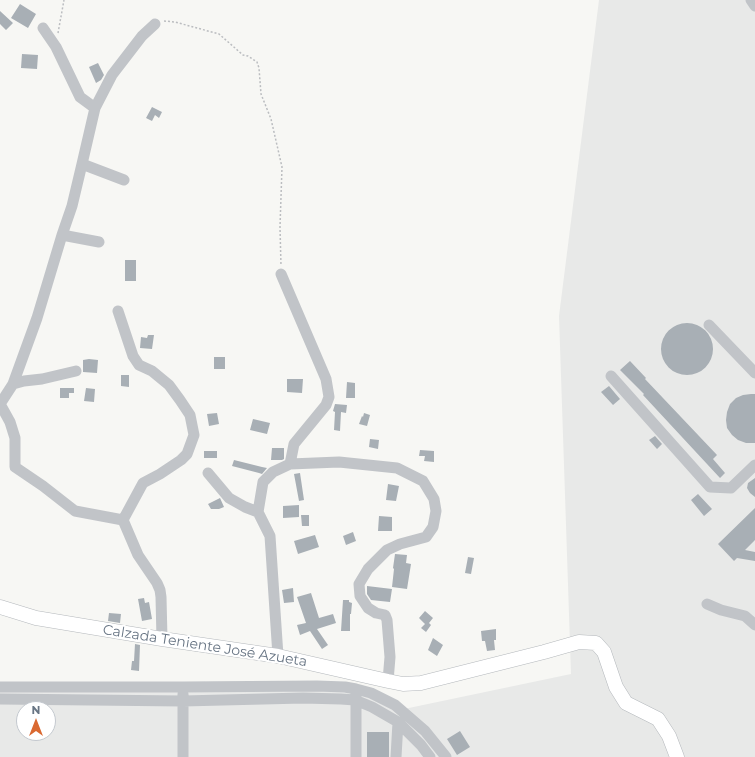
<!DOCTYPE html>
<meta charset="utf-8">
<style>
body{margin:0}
#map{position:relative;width:755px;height:757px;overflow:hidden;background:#f7f7f4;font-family:Montserrat,sans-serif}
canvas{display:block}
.north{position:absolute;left:16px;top:701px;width:40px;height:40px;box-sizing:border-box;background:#fff;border:1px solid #c3c8ce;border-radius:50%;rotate:0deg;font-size:11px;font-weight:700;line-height:16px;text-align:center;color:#687584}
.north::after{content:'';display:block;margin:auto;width:14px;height:18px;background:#da6931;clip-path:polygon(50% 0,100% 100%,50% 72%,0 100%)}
</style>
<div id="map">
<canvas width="755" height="757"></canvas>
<div class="north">N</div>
</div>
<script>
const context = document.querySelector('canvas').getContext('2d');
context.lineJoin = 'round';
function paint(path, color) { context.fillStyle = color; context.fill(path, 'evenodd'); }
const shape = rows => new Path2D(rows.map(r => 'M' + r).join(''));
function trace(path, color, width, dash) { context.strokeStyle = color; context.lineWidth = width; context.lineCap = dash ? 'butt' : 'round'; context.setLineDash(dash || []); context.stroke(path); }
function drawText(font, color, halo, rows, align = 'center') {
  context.font = font + ' Montserrat,sans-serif'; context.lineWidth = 4; context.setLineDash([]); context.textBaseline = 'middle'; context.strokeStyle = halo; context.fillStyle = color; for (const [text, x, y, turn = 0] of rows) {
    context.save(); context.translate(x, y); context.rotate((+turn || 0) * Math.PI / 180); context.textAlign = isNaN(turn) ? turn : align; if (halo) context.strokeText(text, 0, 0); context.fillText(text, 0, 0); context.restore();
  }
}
const built = shape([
 [599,0,755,0,755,757,0,757,0,685,336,683,404,709,571,674,559,316],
 [24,709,48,709,48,733,24,733]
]);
const building = shape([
 [20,4,36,14,28,28,11,18],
 [0,11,13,23,6,30,0,24],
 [22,54,38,55,37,69,21,68],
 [98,63,104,75,101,80,96,83,89,67],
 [152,107,162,112,159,118,155,115,152,121,146,118],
 [125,260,136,260,136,281,125,281],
 '661 349a26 26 0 1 1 52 0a26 26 0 1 1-52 0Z',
 [148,335,154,335,152,349,140,348,141,337,147,338],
 [214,357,225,357,225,369,214,369],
 [89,359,98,360,97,373,83,372,83,360],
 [630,361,646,378,645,379,717,455,713,459,725,473,720,478,643,395,644,394,620,370],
 [121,375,129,375,129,387,121,386],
 [287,379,303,379,302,393,287,392],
 [347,382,355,383,355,398,346,398],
 [609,386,620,399,613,405,601,392],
 [60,388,74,388,74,393,69,393,69,398,60,398],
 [86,388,95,389,94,402,84,401],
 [751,394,755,394,755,443,746,443,738,440,732,435,727,428,726,420,727,412,730,404,736,398,743,395],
 [335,404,347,405,346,413,341,412,340,431,334,430,335,412,333,411],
 [217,413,219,424,209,426,207,414],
 [364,413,370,415,367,426,359,424,362,416,363,417],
 [253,419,270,423,267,434,250,430],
 [655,436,662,444,657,449,649,440],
 [370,439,379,440,378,449,369,447],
 [272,448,284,448,284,459,282,460,271,460],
 [420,450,434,451,434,462,424,461,425,456,419,456],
 [204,451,217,451,217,458,204,458],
 [234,460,262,467,267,468,262,474,259,473,232,466],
 [300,473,304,500,299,501,294,474],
 [755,478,755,497,750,493,747,488,748,483],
 [388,484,399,486,396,501,386,500],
 [698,494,712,509,704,516,691,500],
 [220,498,224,507,219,509,211,509,208,504],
 [299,505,299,517,283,518,283,506],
 [755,508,755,540,745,550,755,552,755,561,737,558,734,561,718,544],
 [301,515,309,515,309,526,302,526],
 [379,516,392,517,392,531,378,531],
 [353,532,356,541,346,545,343,536],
 [315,535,319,547,298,554,294,541],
 [395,554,407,555,406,563,411,564,407,589,392,587,394,569,393,568],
 [468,557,474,558,471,574,465,573],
 [367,586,392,589,390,602,371,600,367,594],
 [293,588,294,602,284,603,282,590],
 [311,593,319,618,333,614,336,623,317,629,328,645,322,649,310,631,300,635,297,625,306,623,297,597],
 [144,598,145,603,149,602,152,619,142,621,138,599],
 [343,600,349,600,349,602,352,603,351,614,350,614,350,631,341,631],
 [425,611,433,618,429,623,431,625,426,632,421,628,425,624,419,618],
 [109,613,121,614,120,623,108,621],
 [496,629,496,640,494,640,495,650,487,651,485,641,482,641,481,631],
 [433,638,443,645,437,656,428,650],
 [135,644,140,645,139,671,131,670,132,661,134,661],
 [460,731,470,747,457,755,447,739],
 [367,732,389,732,389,757,367,757]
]);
const path = shape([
 [164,21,175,22,219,34,243,55,248,56,257,62,259,68,261,94,271,119,282,167,280,227,281,266],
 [58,33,64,0]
]);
const minor = shape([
 [751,0,755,6],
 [43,28,56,47,80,97,95,108],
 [82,164,124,180],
 [62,235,99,242],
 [281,274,326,379,329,397,326,405,294,444,290,464],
 [118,311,133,356,139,365,152,371,169,385,180,400,190,415,194,435,187,454,181,460,160,474,143,483,123,520],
 [709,325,755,373],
 [611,376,710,487,731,488,755,465],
 [13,384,24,381,42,379,76,371],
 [0,404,13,384,37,318,62,235,72,206,82,164,95,108,112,75,142,36,155,24],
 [0,404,10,422,15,438,15,467,43,486,75,511,123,520],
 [208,473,229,498,245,507,258,512],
 [123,520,138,555,157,583,160,590,161,597,162,639],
 [707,604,721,610,745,616,755,625],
 [278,656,270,536,258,512,263,482,273,472,290,464,339,462,397,468,423,481,434,499,436,511,433,527,426,537,400,544,387,550,368,569,359,584,360,596,368,608,376,613,385,615,387,620,390,657,388,681],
 [0,687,183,687,317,686,345,687,356,689,371,693,395,705,425,731,446,757],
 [356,694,356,757],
 [0,699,183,701,303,698,341,699,355,700,372,707,398,722,421,745,430,757],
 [183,757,183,694],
 [396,757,398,722]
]);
const major = shape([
 [0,607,36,618,162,639,278,656,388,681,403,684,421,683,544,652,579,642,596,643,604,652,616,687,626,703,658,719,669,736,677,757]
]);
const streetNames = [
 ["Calzada Teniente José Azueta",205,646,9]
];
paint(built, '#e8e9e8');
paint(building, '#a8afb5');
trace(major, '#b4b8bc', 15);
trace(path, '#bbbdc0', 1.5, [2, 2]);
trace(minor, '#c1c4c8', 11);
trace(major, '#fff', 14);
drawText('14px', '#687584', '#fff', streetNames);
</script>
